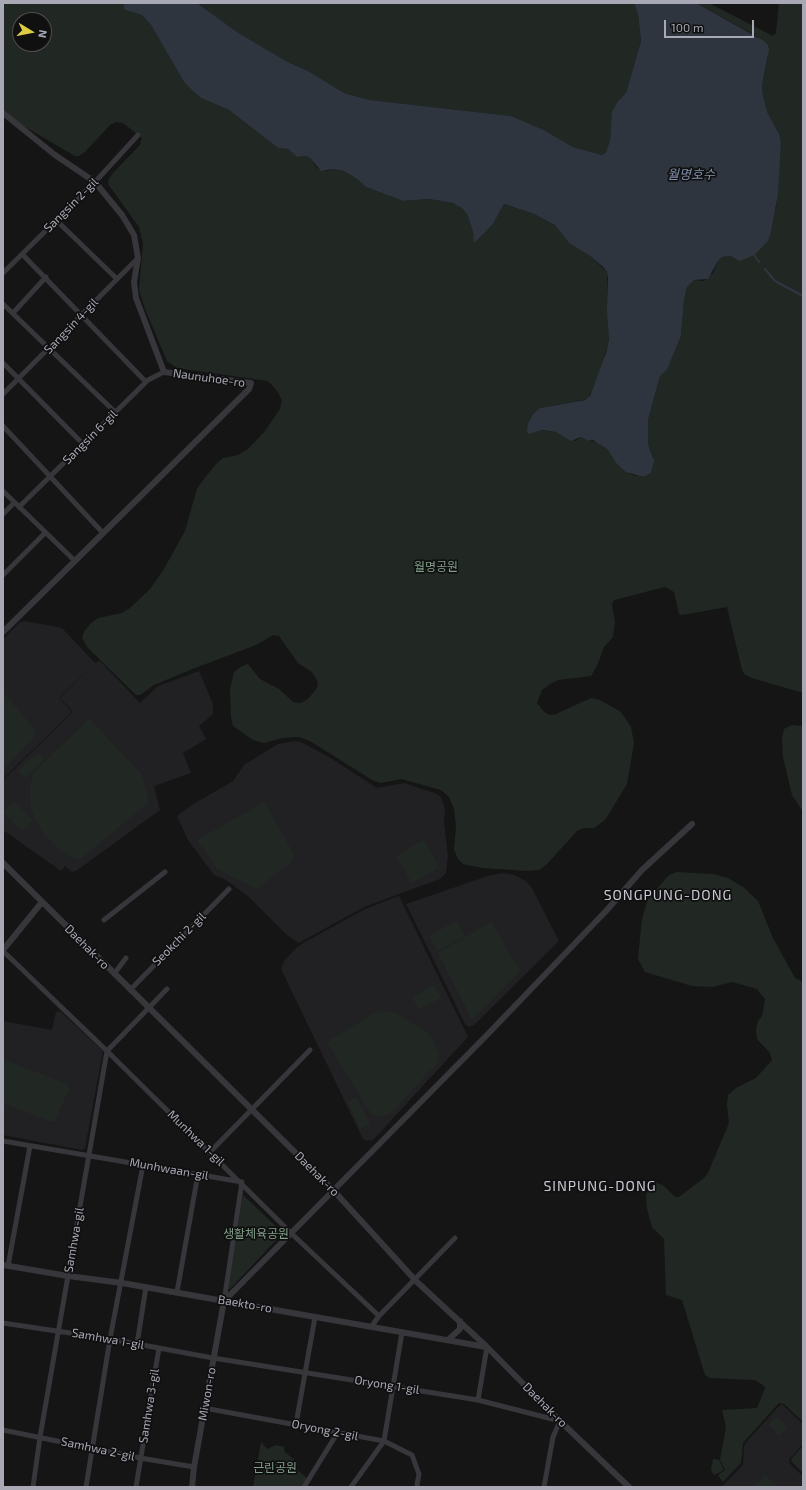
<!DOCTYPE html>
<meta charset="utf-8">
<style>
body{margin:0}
#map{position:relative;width:806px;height:1490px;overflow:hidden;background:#151516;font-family:"Exo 2",sans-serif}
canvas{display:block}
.frame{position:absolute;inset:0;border:4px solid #a8a9b5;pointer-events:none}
.north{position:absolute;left:12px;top:12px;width:40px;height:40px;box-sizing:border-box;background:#101011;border:1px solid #4d4d53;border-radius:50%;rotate:100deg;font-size:11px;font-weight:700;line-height:16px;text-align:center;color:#a8a9b5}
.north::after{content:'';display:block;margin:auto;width:14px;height:18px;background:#decc45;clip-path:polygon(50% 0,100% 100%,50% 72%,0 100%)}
.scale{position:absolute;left:664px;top:20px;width:90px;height:18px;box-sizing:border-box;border:2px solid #a8a9b5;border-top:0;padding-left:5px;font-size:12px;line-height:14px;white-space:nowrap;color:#a8a9b5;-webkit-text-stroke:3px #101011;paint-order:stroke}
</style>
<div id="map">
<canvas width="806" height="1490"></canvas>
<div class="frame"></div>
<div class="north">N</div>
<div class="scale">100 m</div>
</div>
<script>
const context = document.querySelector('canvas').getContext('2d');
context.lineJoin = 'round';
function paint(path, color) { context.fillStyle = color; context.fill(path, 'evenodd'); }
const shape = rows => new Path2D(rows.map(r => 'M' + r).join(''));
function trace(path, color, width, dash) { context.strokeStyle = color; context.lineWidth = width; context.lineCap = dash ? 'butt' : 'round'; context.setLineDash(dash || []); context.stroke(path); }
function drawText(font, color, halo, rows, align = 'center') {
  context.font = font + ' "Exo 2","Noto Sans KR",sans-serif'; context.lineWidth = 3.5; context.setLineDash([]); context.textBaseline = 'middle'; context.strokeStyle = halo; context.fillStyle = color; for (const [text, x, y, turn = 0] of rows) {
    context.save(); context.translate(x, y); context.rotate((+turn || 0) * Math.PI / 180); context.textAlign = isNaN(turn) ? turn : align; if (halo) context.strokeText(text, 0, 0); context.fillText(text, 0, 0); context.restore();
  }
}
const built = shape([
 [25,621,62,628,95,663,100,661,140,703,158,686,199,671,213,704,213,714,199,726,206,739,183,753,191,773,154,786,160,810,76,871,72,872,65,866,61,871,3,830,3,780,73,712,60,698,94,664,59,698,72,712,3,779,3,639,20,622],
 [294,741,301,742,329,757,377,788,404,783,435,793,441,797,445,809,444,822,448,856,446,873,440,879,364,907,299,943,287,935,249,897,226,880,214,875,188,840,177,816,190,806,233,781,244,765,278,744],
 [504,873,514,875,526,881,532,888,559,941,474,1025,469,1027,465,1024,406,904,491,875],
 [399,896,468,1037,373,1140,367,1141,363,1139,281,969,284,961,296,948,305,942,365,909],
 [60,1011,103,1051,85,1148,82,1150,3,1135,3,1021,52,1030,56,1012],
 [780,1405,783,1405,803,1424,803,1444,789,1460,790,1464,803,1476,803,1487,721,1487,743,1465,744,1446,746,1442]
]);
const green = shape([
 [3,3,125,3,123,6,125,10,142,15,151,25,184,82,201,98,229,110,278,148,288,149,297,157,306,156,310,158,317,168,327,171,334,169,344,171,357,179,366,187,403,201,429,199,453,203,463,209,468,216,473,232,474,242,493,224,504,204,534,214,555,225,569,243,590,256,607,272,609,339,601,369,588,399,540,408,533,414,528,423,537,430,556,432,575,441,581,437,588,441,597,442,607,449,616,463,632,475,640,476,645,476,652,470,653,457,648,444,648,420,660,376,667,370,681,336,684,300,687,287,694,280,704,281,713,273,718,261,722,257,729,256,736,259,776,208,781,143,768,114,763,96,762,85,768,57,758,37,696,3,709,3,773,36,776,33,779,3,803,3,803,693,752,678,745,675,742,670,727,607,682,615,679,614,674,592,665,587,614,600,612,605,615,622,613,637,604,647,597,666,591,676,558,680,550,684,542,690,537,703,544,712,550,715,556,714,591,698,600,700,621,712,631,727,634,743,627,784,605,820,594,828,584,828,577,831,547,864,539,870,527,871,483,868,463,864,458,859,454,850,456,826,454,809,449,797,441,790,401,779,381,783,372,780,310,741,299,737,282,738,264,743,253,740,233,726,231,717,230,689,234,672,242,666,248,664,260,679,279,689,293,702,301,703,308,699,317,688,318,682,312,672,298,663,279,636,273,635,256,645,195,668,154,685,140,695,136,695,87,647,82,638,84,632,90,624,98,618,122,613,130,608,150,589,164,569,185,531,197,489,203,480,216,464,223,458,238,455,248,449,265,431,280,409,282,401,278,392,268,381,177,368,167,361,145,309,139,290,143,244,139,227,108,184,109,179,113,173,140,145,142,138,123,123,116,122,110,125,85,152,79,156,75,156,3,114],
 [20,20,44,20,44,44,20,44],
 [197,3,634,3,638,14,641,41,626,93,618,101,611,126,610,140,606,152,602,155,573,147,544,130,511,116,370,100,344,93,310,72,286,61,237,32],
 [3,692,35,730,33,739,3,770],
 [89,719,142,775,149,802,79,860,70,857,57,848,43,833,34,817,31,807,30,790,33,773],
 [792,725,803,726,803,812,792,795,783,757,782,739,784,729],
 [38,753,44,760,25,778,18,771],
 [14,801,33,821,22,831,3,812],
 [264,802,293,853,293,857,291,862,256,889,218,869,197,840],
 [424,840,439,867,412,883,396,856],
 [677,872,713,874,728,878,743,887,758,901,773,938,795,978,803,982,803,1422,784,1404,779,1403,743,1443,741,1463,723,1482,718,1475,725,1470,720,1460,726,1427,722,1410,757,1408,765,1388,763,1385,755,1380,710,1378,705,1375,682,1300,666,1295,664,1239,652,1227,647,1209,646,1195,652,1185,657,1183,664,1186,675,1197,679,1197,704,1178,708,1173,729,1123,727,1105,728,1095,736,1088,756,1078,772,1060,770,1053,757,1039,756,1030,758,1021,762,1016,765,999,757,989,732,982,712,987,692,986,645,972,638,959,642,919,648,899,669,875],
 [456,921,465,936,438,951,429,936],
 [491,922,520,971,472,1019,438,953],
 [434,985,441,998,419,1009,412,997],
 [380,1011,395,1013,425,1031,433,1039,439,1054,438,1062,391,1113,380,1117,372,1114,365,1105,327,1042,366,1018],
 [3,1061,7,1061,68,1084,69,1089,55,1121,50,1121,3,1103],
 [357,1097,370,1124,360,1129,348,1101],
 [243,1195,283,1233,230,1289,227,1289],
 [776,1417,787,1427,779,1435,768,1425],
 [261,1442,267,1449,276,1445,284,1447,284,1451,298,1463,296,1469,307,1478,301,1487,253,1487],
 [803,1446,803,1473,791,1461,792,1458],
 [713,1459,719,1460,724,1470,714,1475,711,1470],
 [765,1475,778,1487,754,1487]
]);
const water = shape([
 [125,3,197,3,237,32,286,61,310,72,344,93,370,100,511,116,544,130,573,147,602,155,606,152,610,140,612,112,618,101,626,93,641,41,638,14,634,3,696,3,764,41,768,45,769,50,762,85,763,96,768,114,779,134,781,143,778,194,771,231,768,241,754,255,740,261,730,256,722,257,718,261,708,279,694,280,687,287,684,300,681,336,667,370,660,376,648,420,648,444,654,461,651,473,645,476,640,476,626,472,616,463,607,449,593,440,588,441,581,437,571,441,556,432,542,430,529,434,527,431,528,423,533,414,540,408,585,400,590,396,606,353,609,339,607,311,608,278,607,272,603,267,590,256,569,243,555,225,534,214,504,204,493,224,474,243,473,232,468,216,463,209,453,203,429,199,403,201,366,187,357,179,344,171,334,169,321,171,310,158,306,156,297,157,288,149,278,148,229,110,201,98,193,91,184,82,151,25,142,15,125,10,123,6]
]);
const stream = shape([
 [754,255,759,262],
 [765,269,775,281,803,296]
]);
const minor = shape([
 [56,220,117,279],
 [22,254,146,382],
 [3,273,95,182,138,135],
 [3,304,115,412],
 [13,313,46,277],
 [3,363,83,444],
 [3,394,138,258],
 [3,426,103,533],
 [3,491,75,561],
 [19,507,148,380,164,372],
 [3,514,14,503],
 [3,575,45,533],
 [104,920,165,872],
 [3,951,107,1051,292,1234,379,1316,371,1327],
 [114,974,126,958],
 [130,990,229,889],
 [3,1141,242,1182,224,1301],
 [210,1152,310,1050],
 [8,1266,30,1146],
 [177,1292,198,1174],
 [379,1316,455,1238],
 [3,1323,110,1339,213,1358,478,1400,560,1421,553,1437,544,1487],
 [137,1344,146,1287],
 [478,1400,487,1347],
 [204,1408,384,1441,412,1455,419,1474,417,1485],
 [296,1424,315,1317],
 [3,1430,140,1458,194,1467],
 [33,1487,40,1437,107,1051,167,989],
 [86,1487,110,1339,143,1165],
 [136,1487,159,1348],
 [304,1487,338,1432],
 [351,1487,384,1441,402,1332]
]);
const tertiary = shape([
 [3,113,55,155,95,182,122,215,134,235,138,258,134,282,136,298,164,372,251,383,249,389,3,632],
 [3,863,334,1191,416,1281,487,1347,560,1421,629,1487],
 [3,950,42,902],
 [3,1265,68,1276,122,1283,486,1347],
 [448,1340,460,1329,460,1321],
 [192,1487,194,1467,224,1301,486,1036,606,911,642,870,692,824]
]);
const streetNames = [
 ["Sangsin 2-gil",71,205,-45],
 ["Sangsin 4-gil",71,326,-46],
 ["Naunuhoe-ro",209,378,8],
 ["Sangsin 6-gil",90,437,-45],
 ["Seokchi 2-gil",179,939,-45],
 ["Daehak-ro",87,947,45],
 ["Munhwa 1-gil",196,1138,44],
 ["Munhwaan-gil",169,1169,10],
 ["Daehak-ro",317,1174,45],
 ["Samhwa-gil",74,1240,-80],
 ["Baekto-ro",245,1304,10],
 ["Samhwa 1-gil",108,1339,10],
 ["Oryong 1-gil",387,1385,9],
 ["Miwon-ro",207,1394,-80],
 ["Daehak-ro",545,1405,45],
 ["Samhwa 3-gil",149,1406,-81],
 ["Oryong 2-gil",325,1430,11],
 ["Samhwa 2-gil",98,1449,12]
];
const parkNames = [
 ["월명공원",436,567],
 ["생활체육공원",256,1234],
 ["근린공원",275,1468]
];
const waterNames = [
 ["월명호수",691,175]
];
const quarterNames = [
 ["SONGPUNG-DONG",668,895],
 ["SINPUNG-DONG",600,1186]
];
paint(built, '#212123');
paint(green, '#212823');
paint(water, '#2f353e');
trace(stream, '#2f353e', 2);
trace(minor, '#36363b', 5);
trace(tertiary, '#36363b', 6);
drawText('12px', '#a8a9b5', '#101011', streetNames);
drawText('12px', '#819e89', '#101011', parkNames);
drawText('italic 13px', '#8290ad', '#101011', waterNames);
context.letterSpacing = '1px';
drawText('14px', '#c8c9d2', '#101011', quarterNames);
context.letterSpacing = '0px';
</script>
